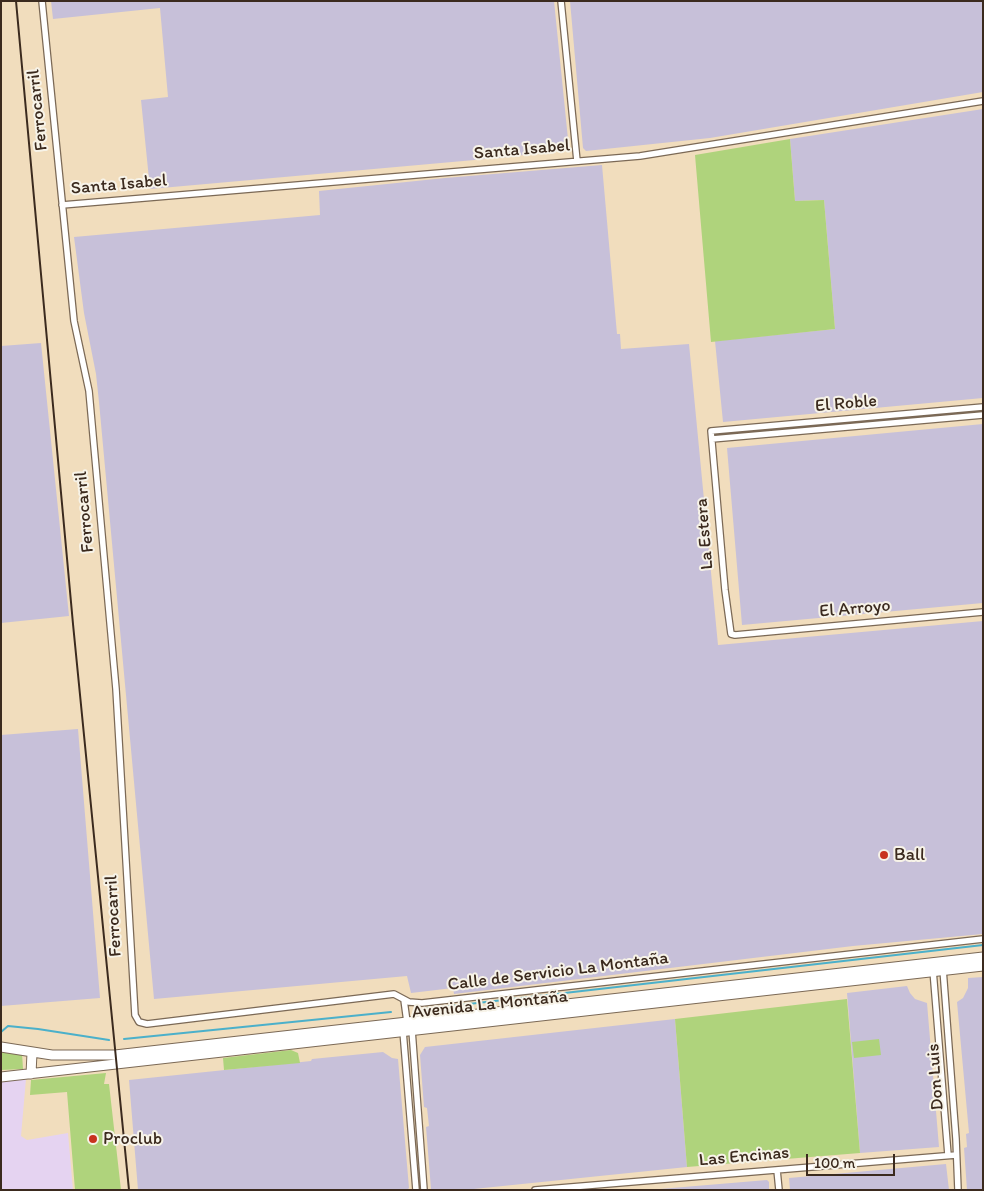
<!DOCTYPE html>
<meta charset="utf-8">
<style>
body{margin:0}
#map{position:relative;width:984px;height:1191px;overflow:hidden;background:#f1ddbd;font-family:Itim,sans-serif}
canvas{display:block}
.frame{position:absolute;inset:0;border:2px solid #3b2a1e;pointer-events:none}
.scale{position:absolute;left:806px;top:1154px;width:89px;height:22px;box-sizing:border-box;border:2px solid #3b2a1e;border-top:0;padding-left:6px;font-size:15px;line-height:18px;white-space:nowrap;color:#3b2a1e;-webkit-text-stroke:4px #f7f3e8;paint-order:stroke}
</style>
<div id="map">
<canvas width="984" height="1191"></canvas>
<div class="frame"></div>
<div class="scale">100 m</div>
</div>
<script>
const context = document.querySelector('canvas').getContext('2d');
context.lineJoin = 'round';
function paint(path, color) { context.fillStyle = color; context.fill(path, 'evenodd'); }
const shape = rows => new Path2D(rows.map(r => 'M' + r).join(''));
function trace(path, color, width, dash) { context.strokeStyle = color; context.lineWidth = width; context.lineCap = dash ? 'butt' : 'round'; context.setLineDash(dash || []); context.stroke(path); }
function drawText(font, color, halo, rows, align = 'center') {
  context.font = font + ' Itim,sans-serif'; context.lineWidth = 4; context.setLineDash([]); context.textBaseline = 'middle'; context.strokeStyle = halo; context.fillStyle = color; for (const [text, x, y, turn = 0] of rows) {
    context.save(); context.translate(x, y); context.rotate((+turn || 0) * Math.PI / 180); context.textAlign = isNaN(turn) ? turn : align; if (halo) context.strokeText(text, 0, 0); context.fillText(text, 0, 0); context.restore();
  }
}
const built = shape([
 [26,1079,21,1136,27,1140,68,1133,73,1190,1,1190,1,1081]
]);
const industrial = shape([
 [51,1,554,1,569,149,508,157,150,189,141,100,168,97,160,8,53,19],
 [570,1,983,1,983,92,710,138,586,151,583,148],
 [983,109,983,398,723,422,715,341,835,329,824,200,795,201,790,139],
 [602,165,617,334,620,334,621,349,689,344,718,645,983,621,983,934,853,946,454,994,453,988,411,993,407,976,154,999,99,402,96,374,84,313,74,237,320,215,319,191,445,178],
 [41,343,69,616,1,623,1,346],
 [983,424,983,603,742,625,727,448],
 [78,729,100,998,1,1006,1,735],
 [983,977,983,1190,967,1190,964,1148,967,1147,966,1134,969,1133,957,1002,963,998,968,988,968,978],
 [907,986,910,993,915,999,927,1003,939,1147,860,1153,847,993],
 [675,1019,687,1167,464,1190,431,1189,426,1127,429,1126,427,1108,424,1107,420,1055,425,1047],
 [383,1052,392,1058,398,1059,409,1188,407,1190,138,1190,129,1080,311,1061,312,1059],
 [946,1164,949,1190,790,1190,789,1178],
 [767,1180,769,1182,769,1190,648,1190]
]);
const green = shape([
 [790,139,795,201,824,200,835,329,711,342,695,155],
 [847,999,860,1153,687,1167,675,1019],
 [879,1039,881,1055,854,1058,852,1042],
 [1,1048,22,1053,23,1069,1,1070],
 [291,1050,298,1053,300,1063,224,1070,223,1058],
 [106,1073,104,1084,109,1084,121,1190,75,1190,67,1092,30,1095,31,1080]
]);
const stream = shape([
 [425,1009,983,945],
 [1,1032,8,1026,38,1029,109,1040],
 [124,1039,391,1012]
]);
const street = shape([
 [42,1,74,321,89,391,116,689,135,1015,139,1022,147,1024,394,994,409,1002,422,1003,983,939],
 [561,1,577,161],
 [62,205,640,156,983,101],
 [983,407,711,431,725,590,731,634,735,635,983,612],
 [712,439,983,415],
 [943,969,956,1139,958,1190],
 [933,970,948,1155],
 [404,1000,407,1022,412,1030,424,1190],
 [403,1031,416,1190],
 [777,1170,779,1190],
 [535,1190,956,1155]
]);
const secondary = shape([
 [1,1047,52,1055,115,1055,983,957],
 [31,1074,32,1053],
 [1,1077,983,966]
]);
const rail = shape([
 [16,1,73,624,129,1190]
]);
const markers = [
 [884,855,5,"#c8321e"],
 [93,1139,5,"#c8321e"]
];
const streetNames = [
 ["Ferrocarril",38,110,-96],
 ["Santa Isabel",522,150,-5],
 ["Santa Isabel",119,185,-5],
 ["El Roble",846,404,-5],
 ["Ferrocarril",85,512,-95],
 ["La Estera",705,534,-95],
 ["El Arroyo",855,609,-5],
 ["Ferrocarril",114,916,-93],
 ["Calle de Servicio La Montaña",558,972,-7],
 ["Avenida La Montaña",490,1005,-6],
 ["Don Luis",936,1077,-94],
 ["Las Encinas",744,1157,-5]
];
const poiNames = [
 ["Ball",894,855],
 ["Proclub",103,1139]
];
paint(built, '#e5d3f1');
paint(industrial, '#c7c0d9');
paint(green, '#afd37c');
trace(stream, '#4bb0ca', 2);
trace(street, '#7b6956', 8);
trace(secondary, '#7b6956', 11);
trace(street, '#fff', 5.5);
trace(secondary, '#fff', 9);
trace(rail, '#3b2a1e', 2);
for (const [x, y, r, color] of markers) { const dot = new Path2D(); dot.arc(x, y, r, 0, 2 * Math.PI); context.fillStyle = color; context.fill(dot); trace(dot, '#f7f3e8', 2); }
drawText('18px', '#3b2a1e', '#f7f3e8', streetNames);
drawText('18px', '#3b2a1e', '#f7f3e8', poiNames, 'left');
</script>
